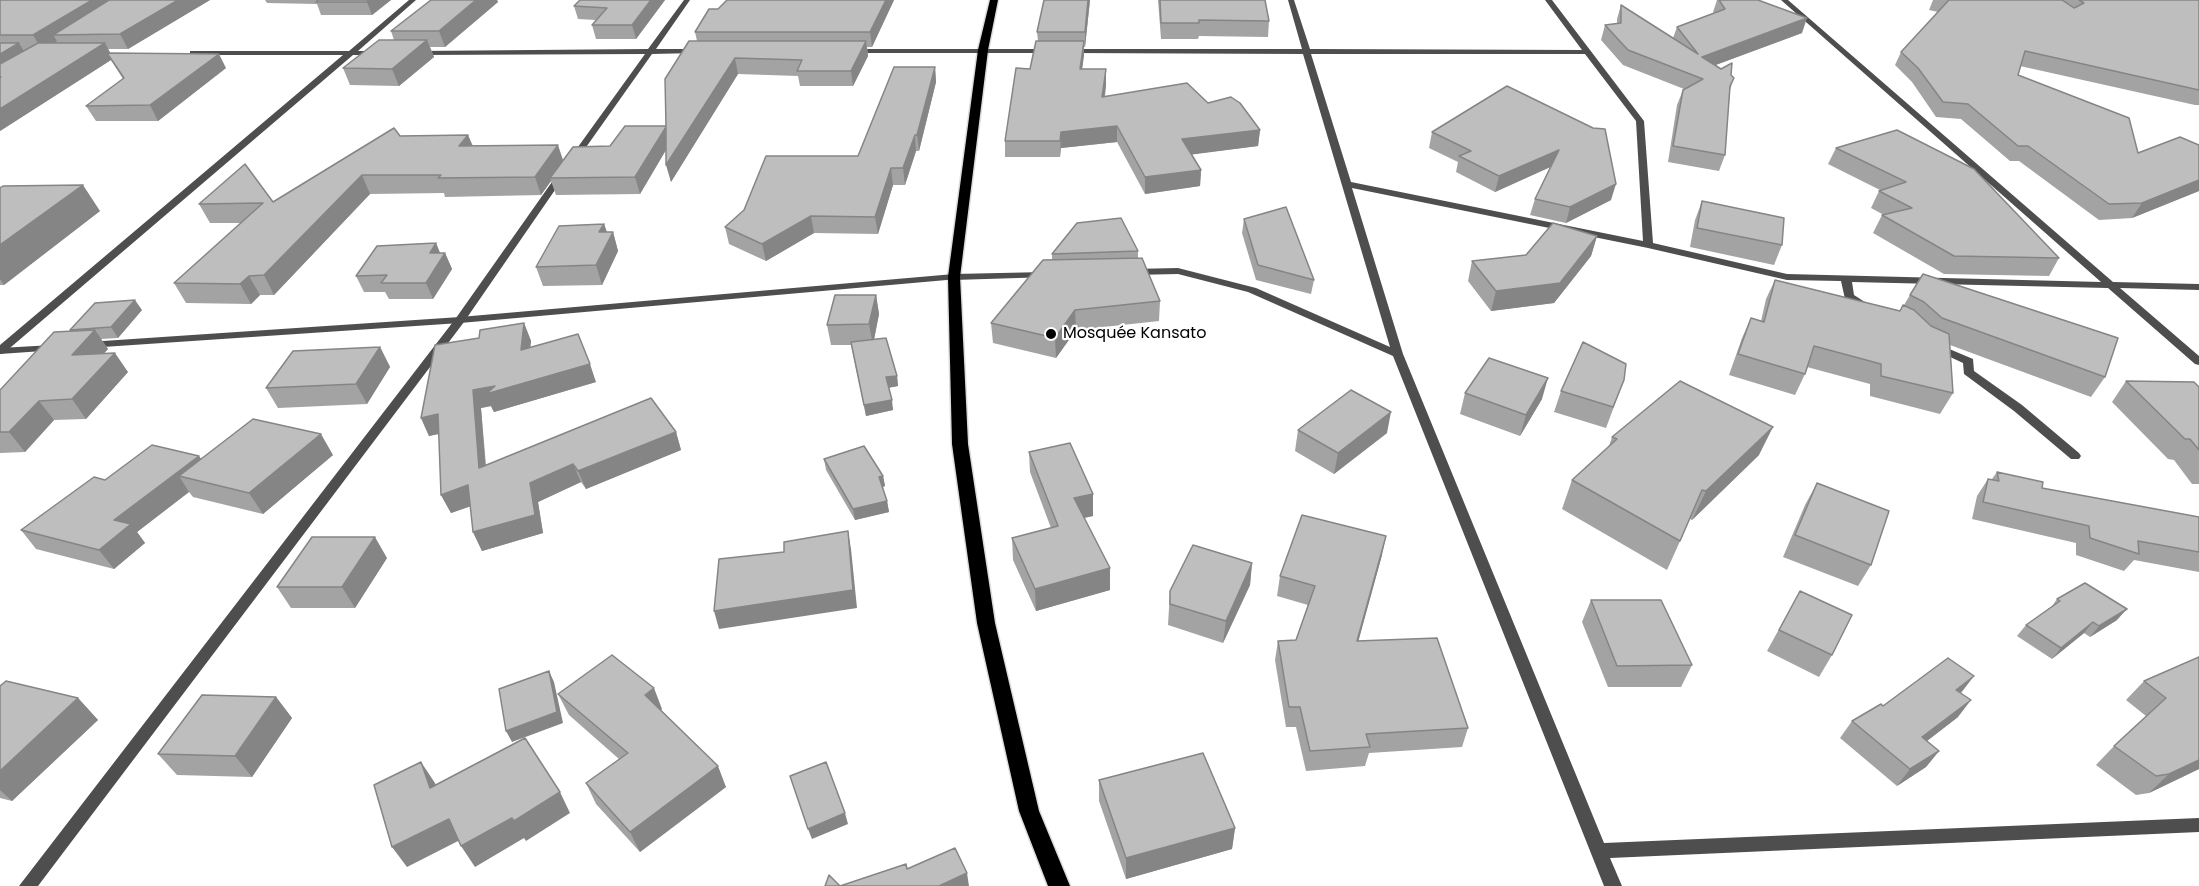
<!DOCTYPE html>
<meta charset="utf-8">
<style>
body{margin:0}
canvas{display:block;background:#fff}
</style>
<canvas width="2199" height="886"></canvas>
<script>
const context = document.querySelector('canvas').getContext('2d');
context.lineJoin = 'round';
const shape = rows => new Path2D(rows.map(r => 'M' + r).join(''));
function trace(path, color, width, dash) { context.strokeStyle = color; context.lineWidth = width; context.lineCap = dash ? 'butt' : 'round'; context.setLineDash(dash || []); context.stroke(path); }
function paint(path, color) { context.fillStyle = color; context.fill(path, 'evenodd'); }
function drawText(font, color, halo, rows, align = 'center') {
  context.font = font + ' Poppins,sans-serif'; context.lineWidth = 4.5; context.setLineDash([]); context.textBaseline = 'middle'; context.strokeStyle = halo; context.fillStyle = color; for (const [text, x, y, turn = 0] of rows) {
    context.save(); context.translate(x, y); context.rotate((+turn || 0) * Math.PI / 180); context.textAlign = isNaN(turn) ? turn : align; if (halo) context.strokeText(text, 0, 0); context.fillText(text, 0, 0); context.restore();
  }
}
const minor = shape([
 [409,0,416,0,358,51,379,51,383,53,382,55,353,55,4,353,0,354,0,345,343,55,190,55,190,51,349,51,409,0],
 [684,0,690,0,656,49,697,49,701,51,697,53,652,54,577,160,574,161,570,158,645,54,418,55,414,53,418,51,648,49,684,0],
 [1288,0,1294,0,1310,49,1582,50,1545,0,1552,0,1644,121,1653,243,1787,274,2101,282,1781,0,1788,0,2113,282,2199,284,2199,290,2120,288,2199,356,2199,365,2195,364,2108,288,1852,282,1854,295,1871,306,1866,309,1845,299,1841,281,1787,280,1648,248,1352,188,1403,354,1604,843,2199,818,2199,832,1610,858,1622,886,1604,886,1393,356,1248,292,1178,274,1132,275,1127,272,1132,269,1178,268,1256,288,1390,347,1303,54,1069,53,1065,51,1069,49,1302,49,1288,0],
 [1311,54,1585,54,1636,121,1643,241,1351,182,1311,54],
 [850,49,1048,49,1052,51,1048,53,850,53,850,49],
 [562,171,566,174,464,322,38,886,19,886,456,318,559,172,562,171],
 [1046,272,1050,273,1050,277,954,280,949,277,954,274,1046,272],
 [1935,343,1973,359,1974,371,2022,405,2079,453,2081,456,2079,459,2071,459,2014,411,1964,374,1963,363,1931,348,1930,346,1931,344,1935,343]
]);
const tertiary = shape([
 [954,274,958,275,958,279,460,323,88,348,83,345,88,342,460,317,954,274],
 [53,345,58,348,57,350,0,354,0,348,53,345]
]);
const primary = shape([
 [990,0,998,0,988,50,960,277,968,444,995,623,1039,811,1070,886,1048,886,1019,811,977,623,952,444,948,277,978,50,990,0]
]);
const wall = shape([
 [0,0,210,0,128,49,108,49,110,53,226,68,158,121,96,121,86,106,123,79,111,60,0,131],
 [265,0,391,0,372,15,321,15,317,4,267,3],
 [431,0,497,0,498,2,445,47,430,47,434,57,399,86,350,85,343,68,394,40,391,31],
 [665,0,636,39,596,39,592,25,596,20,578,19,574,6],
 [894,0,872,47,867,47,868,56,853,86,800,86,798,76,738,74,671,182,666,150,640,194,556,195,551,181,541,195,445,197,444,193,370,194,274,295,260,295,251,304,186,303,174,283,241,223,210,223,199,204,273,202,400,136,468,135,473,146,563,161,610,146,666,126,697,41,695,32],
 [1090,0,1085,47,1084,47,1082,69,1106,85,1105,97,1208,103,1260,130,1258,146,1192,154,1201,170,1200,186,1145,194,1117,142,1061,148,1060,157,1005,157,1005,141,1030,69,1038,41,1037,32],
 [1158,0,1265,0,1269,21,1268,37,1199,36,1198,39,1161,39],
 [1717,0,1758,0,1802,33,1715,65,1734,78,1730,90,1725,155,1719,171,1668,162,1677,105,1683,90,1684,89,1623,65,1601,40,1605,25,1617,24,1617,19,1621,5,1673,38,1677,27,1714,13,1713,12],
 [1933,0,2199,0,2199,105,2195,105,2020,66,2018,75,2138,153,2199,145,2199,191,2132,218,2099,220,2019,161,2010,161,1961,119,1936,117,1912,82,1895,65,1901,52,1938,12,1929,10],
 [935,67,936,82,919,151,916,151,905,185,893,185,878,234,814,233,766,261,729,244,725,227,858,156],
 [1507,86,1611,200,1566,223,1530,215,1535,199,1550,167,1495,192,1456,172,1458,162,1429,148,1432,132],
 [1836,148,2059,258,2049,276,1944,274,1873,233,1882,215,1884,215,1871,208,1879,191,1880,190,1828,164],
 [0,188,100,211,4,285,0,285],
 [1702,201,1782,245,1774,265,1690,247,1695,220],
 [1244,219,1314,280,1311,294,1256,280,1242,233],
 [604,224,607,232,613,232,618,251,602,285,543,286,536,267],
 [1597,236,1591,256,1554,303,1491,311,1468,281,1472,261,1526,255],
 [436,243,440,253,445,253,452,269,433,299,389,299,385,292,364,292,356,276],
 [1138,251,1138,258,1160,301,1159,321,1076,330,1056,358,993,343,991,323,1052,260,1052,254],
 [1775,280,1900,311,1904,305,1910,295,2105,377,2091,397,1950,345,1953,393,1940,414,1870,396,1870,384,1807,367,1805,374,1795,395,1729,375,1742,338,1751,318,1761,321,1766,299],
 [876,295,879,314,874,339,897,376,898,386,888,388,893,410,866,416,851,345,831,345,827,325],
 [142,310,118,338,101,339,108,349,104,353,128,372,86,419,54,420,25,452,0,453,0,390,71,331,70,330],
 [524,323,531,341,530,348,596,382,494,412,491,406,481,408,486,465,676,432,681,450,586,489,581,482,538,502,543,533,482,551,473,532,471,506,451,513,441,495,439,434,429,436,421,418,479,338],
 [380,347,390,367,367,404,278,408,266,388],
 [1624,380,1606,428,1554,412,1561,391],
 [2126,381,2199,387,2199,484,2192,484,2174,460,2168,459,2112,402],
 [1465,393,1542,399,1520,436,1460,414],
 [1298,430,1387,433,1334,474,1295,451],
 [1612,437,1759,455,1692,520,1690,519,1667,570,1562,509,1572,480,1609,446],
 [1029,452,1093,516,1084,518,1110,590,1036,611,1013,560,1012,538,1051,528,1030,472],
 [333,455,263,514,193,497,189,492,137,532,145,543,114,569,36,549,21,530,105,480,201,459],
 [824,459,883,476,885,486,882,487,887,501,889,512,855,520,826,470],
 [1997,472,2042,488,2199,517,2199,572,2134,560,2124,571,2076,555,2076,543,1972,519,1977,496,1988,479,1992,479],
 [1817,483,1871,565,1858,586,1783,557,1805,505],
 [1382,555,1358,641,1468,728,1462,747,1369,753,1365,766,1306,771,1296,727,1286,727,1275,660,1278,641,1296,640,1308,605,1277,596,1280,576],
 [387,558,355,608,291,608,277,587],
 [1252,563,1250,585,1223,643,1168,625,1170,591],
 [1800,591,1832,655,1819,677,1767,651],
 [2057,599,2117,620,2090,637,2084,633,2052,659,2017,636,2026,625,2052,606],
 [1591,600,1692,665,1681,687,1608,687,1582,622],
 [2199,657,2199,769,2149,793,2136,795,2096,765,2114,746,2146,716,2126,700,2144,681],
 [0,686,78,698,98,720,12,801,0,798],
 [1961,693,1958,717,1927,741,1939,751,1926,767,1897,786,1840,738,1852,721,1883,706],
 [558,694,662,709,661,710,726,787,640,852,596,804,586,783,619,759,569,715],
 [276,697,292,718,252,777,177,775,158,754],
 [1099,780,1235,828,1232,849,1126,879,1099,801]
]);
const shadedWall = shape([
 [92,0,124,0,53,35,57,41,42,50,33,35],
 [178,0,210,0,128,49,120,34],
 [369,0,391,0,372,15,367,2],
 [476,0,497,0,498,2,445,47,439,31],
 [651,0,665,0,636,39,632,25],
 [886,0,894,0,872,47,870,32],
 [1088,0,1090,0,1085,47,1085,32],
 [1807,18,1802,33,1697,72,1702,57],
 [427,40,434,57,399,86,392,69],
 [866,41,868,56,853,86,851,71],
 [1084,41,1084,56,1080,84,1080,69],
 [19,43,28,58,0,75,0,54],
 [105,43,113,58,107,53,111,60,0,131,0,109],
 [219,54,226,68,158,121,150,105],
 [735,58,738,74,671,182,666,165],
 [935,67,936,82,919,151,917,135],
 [1106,69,1106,85,1102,113,1102,97],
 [1117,126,1117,142,1061,148,1060,157,1061,132],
 [666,127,670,143,640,194,635,177],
 [1260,130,1258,146,1181,156,1182,139],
 [468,135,475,153,459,146],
 [915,135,916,151,905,185,903,168],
 [558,145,564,163,550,178,551,181,541,195,535,177],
 [1559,150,1555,165,1495,192,1499,176],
 [891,168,893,185,878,234,875,217],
 [1201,170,1200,186,1145,194,1145,177],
 [362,175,370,194,274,295,264,275],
 [2199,180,2199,191,2132,218,2142,203],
 [1616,184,1611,200,1566,223,1570,207],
 [83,185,100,211,4,285,0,279,0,245],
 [811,216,814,233,766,261,762,244],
 [604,224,609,239,613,232,618,251,602,285,596,265,599,232],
 [1597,236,1591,256,1554,303,1491,311,1496,291],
 [436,243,442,258,445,253,452,269,433,299,426,283,430,253],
 [249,276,260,295,251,304,240,284],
 [876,295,879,314,873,345,869,324],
 [135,300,142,310,118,338,111,327],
 [1075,310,1076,330,1056,358,1055,338],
 [524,323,531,341,528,368,521,350],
 [95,330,108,349,86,374,72,355],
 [380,347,390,367,367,404,356,384],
 [115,353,128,372,86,419,72,399],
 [590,364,596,382,494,412,491,406,481,408,487,487,479,468,473,390],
 [897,376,898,386,887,388,886,377],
 [1548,378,1542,399,1520,436,1526,415],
 [892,400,893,410,866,416,864,405],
 [39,401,54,420,25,452,9,432],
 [1391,412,1387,433,1334,474,1338,453],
 [438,414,447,432,429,436,421,418],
 [1773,427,1759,455,1692,520,1706,491],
 [676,432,681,450,586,489,578,471],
 [321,434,333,455,263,514,249,493],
 [199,456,212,474,179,476,189,492,137,532,145,543,114,569,99,550,114,520],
 [573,464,581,482,538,502,543,533,482,551,473,532,530,483],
 [883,476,885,486,881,488,879,477],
 [468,485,477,504,451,513,441,495],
 [1093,494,1093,516,1074,520,1074,498],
 [887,501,889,512,855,520,853,509],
 [848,531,851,549,857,608,719,629,714,611],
 [1386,536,1382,555,1353,661,1357,641],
 [375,537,387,558,355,608,342,587],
 [1252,563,1250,585,1223,643,1226,621],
 [1110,568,1110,590,1036,611,1035,589],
 [2127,609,2117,620,2090,637,2099,626],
 [2093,622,2084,633,2052,659,2061,648],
 [549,671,554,682,563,723,512,742,506,731],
 [1974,676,1961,693,1956,690],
 [654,688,662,709,654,716,645,695],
 [276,697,292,718,252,777,235,756],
 [78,698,98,720,12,801,0,790,0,771],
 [1971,700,1958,717,1910,754,1922,737],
 [1939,751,1926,767,1897,786,1910,769],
 [2199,760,2199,769,2149,793,2169,774],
 [421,762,435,783,443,809,430,788],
 [718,766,726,787,640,852,630,832],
 [560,792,570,813,526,841,524,838,475,867,461,846],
 [845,813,848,824,812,839,808,829],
 [449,819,462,839,407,867,392,847],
 [1235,828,1232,849,1126,879,1126,858],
 [967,873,969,886,939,886]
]);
const building = shape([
 [0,0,92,0,33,35,0,35,0,0],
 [109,0,178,0,120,34,53,35,109,0],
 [318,0,369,0,367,2,316,2,318,0],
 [431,0,476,0,439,31,391,31,431,0],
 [580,0,651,0,632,25,592,25,607,8,574,6,580,0],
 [727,0,886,0,870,32,695,32,709,9,718,9,727,0],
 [1044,0,1088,0,1085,32,1037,32,1044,0],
 [1160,0,1265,0,1269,21,1199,20,1199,23,1161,23,1160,0],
 [1719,0,1758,0,1807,18,1702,57,1721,69,1732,63,1731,75,1734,78,1730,86,1725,155,1673,146,1683,90,1703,79,1628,50,1605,25,1621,23,1621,5,1698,54,1677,27,1725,9,1719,0],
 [1949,0,2062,0,2074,8,2084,3,2079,0,2199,0,2199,90,2025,51,2018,75,2129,118,2138,153,2180,137,2199,145,2199,180,2142,203,2109,204,2028,146,2018,146,1968,104,1943,102,1918,68,1901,52,1949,0],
 [379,40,427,40,392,69,343,68,379,40],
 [689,41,866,41,851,71,797,71,802,60,735,58,666,165,666,127,635,177,550,178,573,147,610,146,625,126,666,126,665,79,689,41],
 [1036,41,1084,41,1080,69,1106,69,1102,97,1187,83,1208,103,1231,97,1240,103,1260,130,1182,139,1201,170,1145,177,1117,126,1061,132,1060,141,1005,141,1016,68,1030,69,1036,41],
 [0,43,19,43,0,54,0,43],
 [38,43,105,43,0,109,0,78,1,77,0,77,0,64,38,43],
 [107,53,219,54,150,105,86,106,124,78,107,53],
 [894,67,935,67,917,135,915,135,903,168,891,168,875,217,811,216,762,244,725,227,744,210,766,156,858,156,894,67],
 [1507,86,1593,128,1605,129,1616,184,1570,207,1535,199,1559,150,1499,176,1459,156,1471,151,1432,132,1507,86],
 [394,128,400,136,468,135,459,146,558,145,535,177,438,178,441,175,362,175,264,275,249,276,240,284,174,283,263,203,199,204,245,164,273,202,394,128],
 [1897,130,1974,169,2059,258,1954,256,1882,215,1912,208,1879,191,1906,182,1836,148,1897,130],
 [83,185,0,245,0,188,3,186,83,185],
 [1702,201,1784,218,1782,245,1697,228,1702,201],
 [1286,207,1314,280,1258,265,1244,219,1286,207],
 [1121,218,1138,251,1052,254,1077,223,1121,218],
 [1553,223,1597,236,1560,283,1496,291,1472,261,1526,255,1553,223],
 [604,224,599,232,613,232,596,265,536,267,559,226,604,224],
 [436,243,430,253,445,253,426,283,381,283,387,275,356,276,377,246,436,243],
 [1142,258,1160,301,1075,310,1055,338,991,323,1043,260,1142,258],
 [1923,274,2118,338,2105,377,1942,318,1924,302,1910,295,1923,274],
 [1775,280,1900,311,1903,305,1914,310,1931,326,1949,334,1953,393,1881,376,1881,364,1814,346,1805,374,1738,354,1751,318,1764,322,1775,280],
 [835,295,876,295,869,324,827,325,835,295],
 [135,300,111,327,70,330,95,303,135,300],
 [524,323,521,350,578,334,590,364,486,394,495,386,473,390,479,468,651,398,676,432,578,471,573,464,530,483,535,515,473,532,468,485,441,495,438,414,421,418,435,345,479,338,480,330,524,323],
 [95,330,72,355,115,353,72,399,39,401,9,432,0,432,0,390,54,332,95,330],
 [886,338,897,376,886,377,892,400,864,405,851,342,886,338],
 [1583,342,1626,364,1624,380,1613,407,1561,391,1583,342],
 [380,347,356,384,266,388,293,351,380,347],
 [1489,358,1548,378,1526,415,1465,393,1489,358],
 [1680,381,1773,427,1706,491,1702,490,1680,541,1572,480,1617,439,1612,437,1680,381],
 [2126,381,2194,382,2199,387,2199,450,2190,439,2185,439,2126,381],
 [1351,390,1391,412,1338,453,1298,430,1351,390],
 [253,419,321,434,249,493,179,476,253,419],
 [1070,443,1093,494,1074,498,1110,568,1035,589,1012,538,1058,526,1029,452,1070,443],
 [152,445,199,456,114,520,131,524,99,550,21,530,94,477,105,480,152,445],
 [864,446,883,476,879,477,887,501,853,509,824,459,864,446],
 [1997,472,2043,482,2042,488,2199,517,2199,552,2138,541,2139,554,2090,538,2089,526,1983,502,1988,479,1999,481,1997,472],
 [1817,483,1889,511,1871,565,1795,535,1817,483],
 [1302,515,1386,536,1357,641,1437,638,1468,728,1366,734,1370,747,1310,751,1300,707,1289,707,1278,641,1296,640,1315,586,1280,576,1302,515],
 [848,531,853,590,714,611,719,559,784,552,784,542,848,531],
 [312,537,375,537,342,587,277,587,312,537],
 [1193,545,1252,563,1226,621,1170,604,1170,591,1193,545],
 [2085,583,2127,609,2099,626,2093,622,2061,648,2026,625,2060,601,2057,599,2085,583],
 [1800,591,1852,615,1832,655,1779,630,1800,591],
 [1591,600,1661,600,1692,665,1617,666,1591,600],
 [612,655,654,688,645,695,718,766,630,832,586,783,628,753,558,694,612,655],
 [2199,657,2199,760,2169,774,2156,776,2114,746,2166,698,2144,681,2199,657],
 [1948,658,1974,676,1956,690,1971,700,1922,737,1939,751,1910,769,1852,721,1881,704,1883,706,1948,658],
 [549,671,557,712,506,731,499,689,549,671],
 [6,681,78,698,0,771,0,686,6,681],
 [202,695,276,697,235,756,158,754,202,695],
 [525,738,560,792,514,821,512,818,461,846,449,819,392,847,374,785,421,762,430,788,525,738],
 [1203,753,1235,828,1126,858,1099,780,1203,753],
 [826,762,845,813,808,829,790,776,826,762],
 [955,848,967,873,939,886,825,886,829,875,840,886,906,864,907,869,955,848]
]);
const markers = [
 [1051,334,6,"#000"]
];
const poiNames = [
 ["Mosquée Kansato",1063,334]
];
trace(primary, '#dbdbdb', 3);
paint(minor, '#4e4e4e');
paint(tertiary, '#4e4e4e');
paint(primary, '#000');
paint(wall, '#a3a3a3');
paint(shadedWall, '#858585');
paint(building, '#bebebe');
trace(building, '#858585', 1.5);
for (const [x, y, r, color] of markers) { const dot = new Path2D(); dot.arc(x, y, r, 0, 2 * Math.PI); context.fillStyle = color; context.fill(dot); trace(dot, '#fff', 2); }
drawText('16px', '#000', '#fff', poiNames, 'left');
</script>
